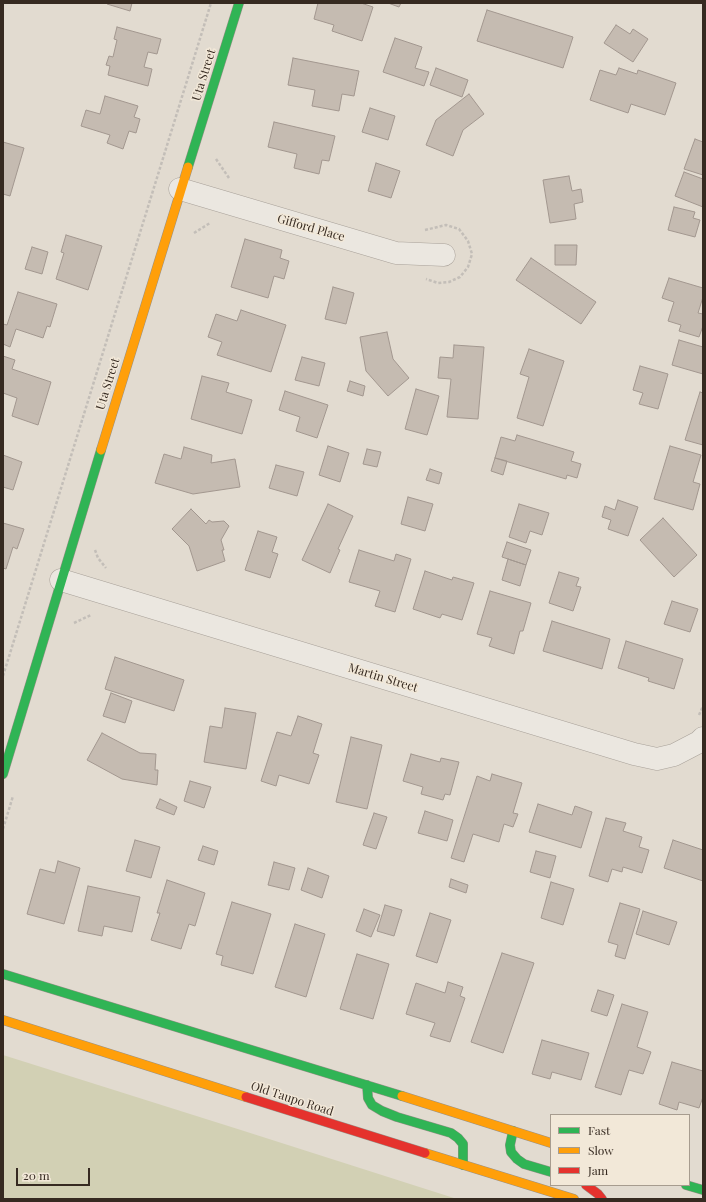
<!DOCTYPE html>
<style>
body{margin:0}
#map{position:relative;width:706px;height:1202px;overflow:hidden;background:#e2dbd0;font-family:"Playfair Display",serif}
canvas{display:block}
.frame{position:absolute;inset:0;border:4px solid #362a21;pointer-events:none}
.legend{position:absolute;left:550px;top:1114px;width:140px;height:72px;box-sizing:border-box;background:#f2e8d8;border:1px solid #a79c8f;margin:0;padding:5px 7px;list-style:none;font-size:12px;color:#362a21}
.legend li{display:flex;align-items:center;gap:8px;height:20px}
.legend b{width:20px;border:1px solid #a79c8f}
.scale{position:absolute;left:16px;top:1168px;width:74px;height:18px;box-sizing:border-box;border:2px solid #362a21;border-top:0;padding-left:5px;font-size:12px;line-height:14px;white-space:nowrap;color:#362a21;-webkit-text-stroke:3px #f2e8d8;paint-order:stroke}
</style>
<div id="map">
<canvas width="706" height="1202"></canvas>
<div class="frame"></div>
<ul class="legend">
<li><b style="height:5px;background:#30b455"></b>Fast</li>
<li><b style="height:5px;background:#ff9f0a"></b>Slow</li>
<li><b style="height:5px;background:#e5322d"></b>Jam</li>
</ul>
<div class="scale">20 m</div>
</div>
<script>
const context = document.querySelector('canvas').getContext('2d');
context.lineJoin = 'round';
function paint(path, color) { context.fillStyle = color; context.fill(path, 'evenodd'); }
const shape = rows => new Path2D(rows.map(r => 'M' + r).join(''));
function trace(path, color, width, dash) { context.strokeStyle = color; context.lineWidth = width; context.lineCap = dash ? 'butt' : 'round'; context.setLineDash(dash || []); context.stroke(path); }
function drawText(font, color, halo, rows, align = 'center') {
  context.font = font + ' "Playfair Display",serif'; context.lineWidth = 3; context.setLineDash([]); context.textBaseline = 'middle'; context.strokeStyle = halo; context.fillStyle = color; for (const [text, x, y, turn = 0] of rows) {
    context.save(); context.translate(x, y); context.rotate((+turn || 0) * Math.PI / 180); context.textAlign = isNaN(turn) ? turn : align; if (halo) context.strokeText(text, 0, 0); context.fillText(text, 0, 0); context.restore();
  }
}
const green = shape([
 [3,1055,244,1131,457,1199,3,1199]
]);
const building = shape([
 [107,3,132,3,130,11,107,4,107,3],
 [318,3,361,3,373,7,362,41,332,31,334,25,314,19,318,3],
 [388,3,401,3,399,7,388,3],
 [487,10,573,37,563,68,477,41,487,10],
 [616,25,630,34,633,29,648,39,633,62,604,43,616,25],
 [117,27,161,39,157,54,148,52,144,67,152,69,148,86,108,75,110,66,106,65,109,56,113,57,117,40,114,39,117,27],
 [395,38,422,47,415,68,429,72,424,86,383,72,395,38],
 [293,58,359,71,354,96,342,94,339,111,312,106,315,90,288,85,293,58],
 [436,68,468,80,462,97,430,85,436,68],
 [619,68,637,74,638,70,676,83,665,115,631,104,628,113,590,100,600,70,616,75,619,68],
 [469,94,484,114,463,130,453,156,426,145,436,120,469,94],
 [105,96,138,106,134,117,140,119,136,133,129,131,123,149,107,143,110,135,81,126,86,110,100,114,105,96],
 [370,108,395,116,388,140,362,132,370,108],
 [274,122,335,136,329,161,322,160,319,174,294,168,297,154,268,147,274,122],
 [695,139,703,142,703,175,684,169,695,139],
 [3,142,24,148,10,196,3,194,3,142],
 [376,163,400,171,391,198,368,191,376,163],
 [684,172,703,179,703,207,675,196,684,172],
 [569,176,572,191,581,189,583,202,574,204,576,219,550,223,543,180,569,176],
 [674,207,695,212,693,218,700,220,695,237,668,230,674,207],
 [66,235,102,246,88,290,56,279,64,253,61,252,66,235],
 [245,239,282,250,280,258,289,261,284,279,274,276,268,298,231,287,245,239],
 [555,245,577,245,576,265,555,265,555,245],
 [32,247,48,252,42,274,25,269,32,247],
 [531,258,596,302,581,324,516,280,531,258],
 [669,278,703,288,703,297,698,313,703,314,703,326,699,337,679,331,681,325,668,321,674,302,662,298,669,278],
 [333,287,354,293,346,324,325,319,333,287],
 [18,292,57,304,50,327,47,326,43,338,16,329,10,347,3,344,3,324,7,325,18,292],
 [241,310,286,325,271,372,217,355,222,342,208,337,216,314,237,321,241,310],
 [387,332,393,359,409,378,388,396,366,371,360,337,387,332],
 [679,340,703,347,703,374,672,365,679,340],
 [454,345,484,347,478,419,447,417,451,379,438,378,440,357,453,358,454,345],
 [529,349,564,361,543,426,517,418,529,377,520,374,529,349],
 [3,356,15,360,12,369,51,382,38,425,12,416,17,398,3,393,3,356],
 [302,357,325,363,319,386,295,380,302,357],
 [640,366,668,374,658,409,639,404,643,393,633,390,640,366],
 [202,376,229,383,226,392,252,400,242,434,191,419,202,376],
 [350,381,365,386,363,396,347,391,350,381],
 [416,389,439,396,427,435,405,429,416,389],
 [285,391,328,405,317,438,296,431,300,417,279,410,285,391],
 [700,392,703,393,703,445,685,440,700,392],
 [517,435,574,452,571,461,581,464,577,478,567,475,566,479,495,458,501,437,515,441,517,435],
 [328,446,349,453,340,482,319,475,328,446],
 [670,446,701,455,693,482,700,484,693,510,654,499,670,446],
 [184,447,212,455,211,463,235,459,240,487,193,494,155,483,164,454,181,459,184,447],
 [367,449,381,452,377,467,363,464,367,449],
 [3,455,22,462,13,490,3,487,3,455],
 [495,458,507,461,503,475,491,471,495,458],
 [276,465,304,472,297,496,269,488,276,465],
 [430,469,442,473,439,484,426,480,430,469],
 [408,497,433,504,425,531,401,524,408,497],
 [618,500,638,507,628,536,608,529,611,520,602,517,605,506,615,510,618,500],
 [328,504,353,516,338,549,340,550,330,573,302,560,328,504],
 [519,504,549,513,542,535,530,531,526,543,509,537,519,504],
 [191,509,206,524,209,520,212,522,224,521,229,526,221,540,224,550,222,550,225,561,197,571,189,546,172,529,191,509],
 [663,518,697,555,674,577,640,540,663,518],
 [3,523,24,529,17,549,13,547,6,569,3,568,3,523],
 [258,531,277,537,272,552,278,554,270,578,245,570,258,531],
 [507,542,531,550,526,565,502,557,507,542],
 [359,550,394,561,396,554,411,559,395,612,375,606,380,591,349,582,359,550],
 [508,559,526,565,520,586,502,580,508,559],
 [425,571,452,580,453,577,474,583,462,620,442,614,440,618,413,609,425,571],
 [559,572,579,578,576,586,581,587,573,611,549,603,559,572],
 [490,591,531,603,523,631,520,631,514,654,489,646,492,638,477,634,490,591],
 [672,601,698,609,690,632,664,624,672,601],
 [552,621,610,639,602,669,543,651,552,621],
 [626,641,683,659,674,689,648,681,649,678,618,668,626,641],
 [115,657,184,680,174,711,105,689,115,657],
 [111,693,132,701,125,723,103,716,111,693],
 [225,708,256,713,246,769,204,762,210,726,222,728,225,708],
 [298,716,322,724,313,753,319,755,309,784,279,775,276,786,261,781,277,732,291,736,298,716],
 [102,733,140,753,156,754,155,770,158,770,157,785,122,779,87,760,102,733],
 [351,737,382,745,367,809,336,802,351,737],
 [411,754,440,762,441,758,459,762,450,795,445,794,443,800,421,794,423,787,403,781,411,754],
 [492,774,522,783,513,813,518,814,513,827,504,824,499,842,473,834,464,862,451,858,477,776,490,781,492,774],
 [190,781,211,787,204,808,184,801,190,781],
 [160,799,177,807,174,815,156,808,160,799],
 [538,804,572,815,575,806,592,812,581,848,529,832,538,804],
 [425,811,453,820,447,841,418,833,425,811],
 [374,813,387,817,376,849,363,845,374,813],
 [606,818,626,823,623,831,642,837,639,847,649,850,642,873,623,867,622,872,612,869,608,882,589,876,606,818],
 [135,840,160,847,151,878,126,871,135,840],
 [673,840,703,850,703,881,664,868,673,840],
 [203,846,218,851,214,865,198,860,203,846],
 [536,851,556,856,550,878,530,872,536,851],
 [58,861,80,868,64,924,27,914,40,869,55,873,58,861],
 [274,862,295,868,289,890,268,885,274,862],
 [308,868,329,876,322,898,301,890,308,868],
 [451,879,468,885,466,893,449,887,451,879],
 [167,880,205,893,195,926,189,924,181,949,151,940,160,913,157,913,167,880],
 [551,882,574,889,563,925,541,918,551,882],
 [88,886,140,897,132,932,104,926,102,936,78,931,88,886],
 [232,902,271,914,253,974,221,965,223,956,216,954,232,902],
 [620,903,640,909,625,959,615,956,618,945,608,942,620,903],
 [385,905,402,910,394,936,377,931,385,905],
 [364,909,380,915,371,937,356,931,364,909],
 [643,911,677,922,669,945,636,934,643,911],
 [430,913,451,920,437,963,416,956,430,913],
 [295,924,325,934,306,997,275,987,295,924],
 [502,953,534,963,503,1053,471,1042,502,953],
 [357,954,389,964,373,1019,340,1009,357,954],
 [448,982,463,987,460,996,465,998,450,1042,430,1036,435,1023,406,1014,416,983,445,993,448,982],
 [598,990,614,995,607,1016,591,1011,598,990],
 [622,1004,648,1012,637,1047,651,1052,643,1074,629,1070,621,1095,595,1087,622,1004],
 [542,1040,589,1053,581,1080,552,1072,550,1079,532,1074,542,1040],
 [672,1062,703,1071,703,1097,699,1108,679,1102,677,1110,659,1104,672,1062]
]);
const path = shape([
 [216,159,229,178],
 [425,230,446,225,459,229,468,241,472,254,468,267,460,277,449,282,438,283,426,279],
 [194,233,210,223],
 [95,550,98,558,106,568],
 [74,623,91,615],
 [3,676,211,3],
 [699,715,703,706],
 [3,829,13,796]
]);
const street = shape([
 [180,189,396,253,444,255],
 [61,580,634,754,657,759,674,755,699,742,703,738]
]);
const fast = shape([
 [188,167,239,3],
 [3,774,101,450],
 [3,974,402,1096],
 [367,1085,368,1098,372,1105,382,1111,397,1117,451,1133,458,1138,463,1144,463,1165],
 [513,1131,510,1145,511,1152,517,1159,524,1164,551,1172],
 [686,1185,703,1190]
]);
const slow = shape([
 [101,450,188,167],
 [3,1020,246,1097],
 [402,1096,551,1143],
 [425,1153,574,1199]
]);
const jam = shape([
 [246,1097,425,1153],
 [586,1185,598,1194,602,1199]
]);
const streetNames = [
 ["Uta Street",204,75,-73],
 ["Gifford Place",311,228,16],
 ["Uta Street",108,384,-73],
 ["Martin Street",383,678,17],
 ["Old Taupo Road",292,1099,18]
];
paint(green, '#d2d0b4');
paint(building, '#c5bbb1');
trace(building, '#a2978f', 1);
trace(street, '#a8a199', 23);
trace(fast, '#989188', 10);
trace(slow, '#989188', 10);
trace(jam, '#989188', 10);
trace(path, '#c3beb8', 2.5, [3, 2]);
trace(street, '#ebe7e0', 22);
trace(fast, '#30b455', 9);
trace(slow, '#ff9f0a', 9);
trace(jam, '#e5322d', 9);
drawText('12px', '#362a21', '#f2e8d8', streetNames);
</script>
